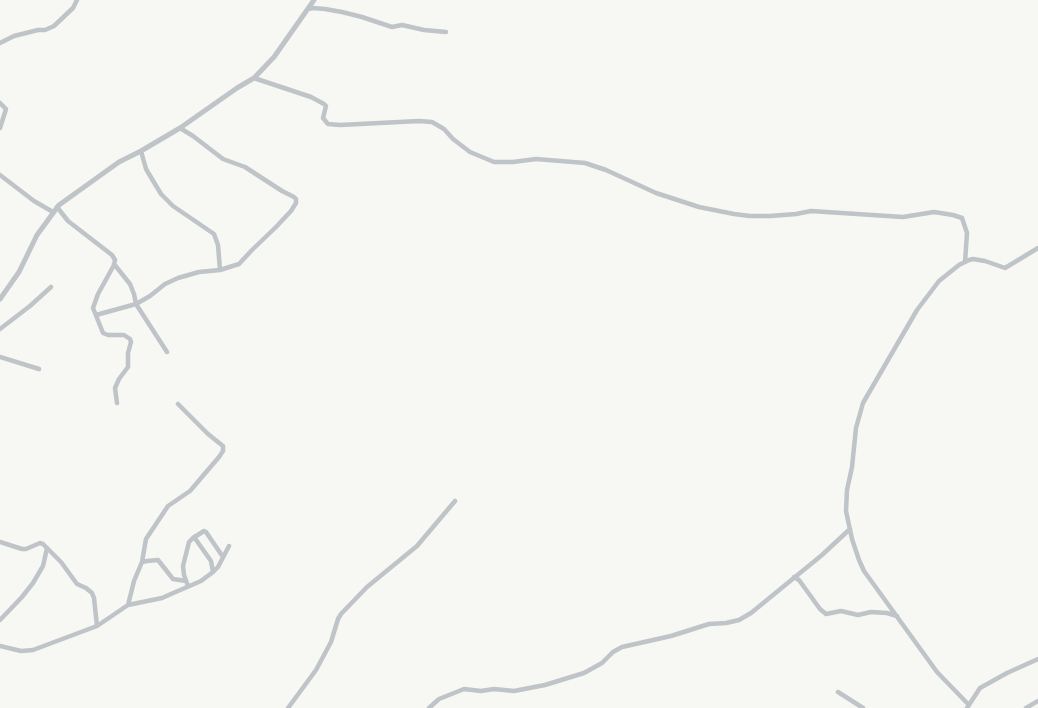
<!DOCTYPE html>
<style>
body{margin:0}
canvas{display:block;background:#f7f7f3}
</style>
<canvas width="1038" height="708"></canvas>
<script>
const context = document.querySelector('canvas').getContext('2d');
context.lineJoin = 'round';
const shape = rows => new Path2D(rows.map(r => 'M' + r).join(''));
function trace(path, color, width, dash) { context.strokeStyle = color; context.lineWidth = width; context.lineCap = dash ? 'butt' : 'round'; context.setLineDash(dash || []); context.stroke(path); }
const minor = shape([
 [308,9,313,8,325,9,342,12,362,17,392,27,402,25,424,30,446,32],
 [0,43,14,36,38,30,45,30,54,26,73,8,77,0],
 [254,78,311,97,324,104,326,106,323,118,328,124,340,125,419,121,432,122,444,129,453,139,470,152,494,162,513,162,536,159,585,163,606,170,656,193,699,207,734,214,750,216,770,216,796,214,811,211,903,217,934,212,953,215,962,218,967,233,965,262],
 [0,103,6,109,0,128],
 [141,151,146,169,161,194,173,206,214,234,218,245,220,270],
 [0,175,34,201,53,212],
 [57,207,68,221,112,255,115,260,114,265,98,294,93,308,103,333,108,335,124,335,130,339,131,342,128,353,128,367,119,379,115,388,117,403],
 [114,264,130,284,134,294,136,304,167,352],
 [96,315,136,304,150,296,165,284,178,278,199,272,220,270,239,264,252,250,276,227,291,211,296,203,296,199,294,197,282,191,245,167,223,159,193,136,180,128],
 [0,329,30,306,51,287],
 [0,357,39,369],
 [194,537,211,561,213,572],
 [0,542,22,549,26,549,40,543,43,544,61,562,77,584,86,588,92,593,94,598,97,626],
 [142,562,147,561,158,560,173,579,186,581],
 [794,577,799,580,820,609,826,614,841,611,858,615,871,612,887,613,897,616],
 [188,586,184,575,183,566,189,542,193,538,204,531,206,532,223,557],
 [128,605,134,581,142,562,146,539,168,506,190,491,219,457,223,451,223,446,208,434,178,404],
 [0,620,22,597,33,583,43,566,47,548],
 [0,646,21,651,33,650,97,626,128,605,162,598,171,594,201,581,213,572,218,567,229,546],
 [838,692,863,708],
 [969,705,937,672,864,571,859,560,852,539,846,511,847,490,852,467,856,428,863,403,917,310,939,281,959,265,969,260,973,259,985,261,1005,268,1038,248],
 [288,708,316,670,331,642,338,619,341,614,367,587,417,546,455,501],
 [429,708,439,699,464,689,481,691,494,689,514,691,545,685,584,673,602,663,613,652,622,647,671,636,709,624,726,623,739,620,751,613,822,555,850,529],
 [967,708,980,688,1007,673,1038,659],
 [1026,708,1038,701]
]);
const tertiary = shape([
 [0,299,19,272,37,235,59,205,119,162,141,151,180,128,237,88,254,78,274,57,314,0]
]);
trace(minor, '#bfc4c8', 4.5);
trace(tertiary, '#bfc4c8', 5);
</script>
